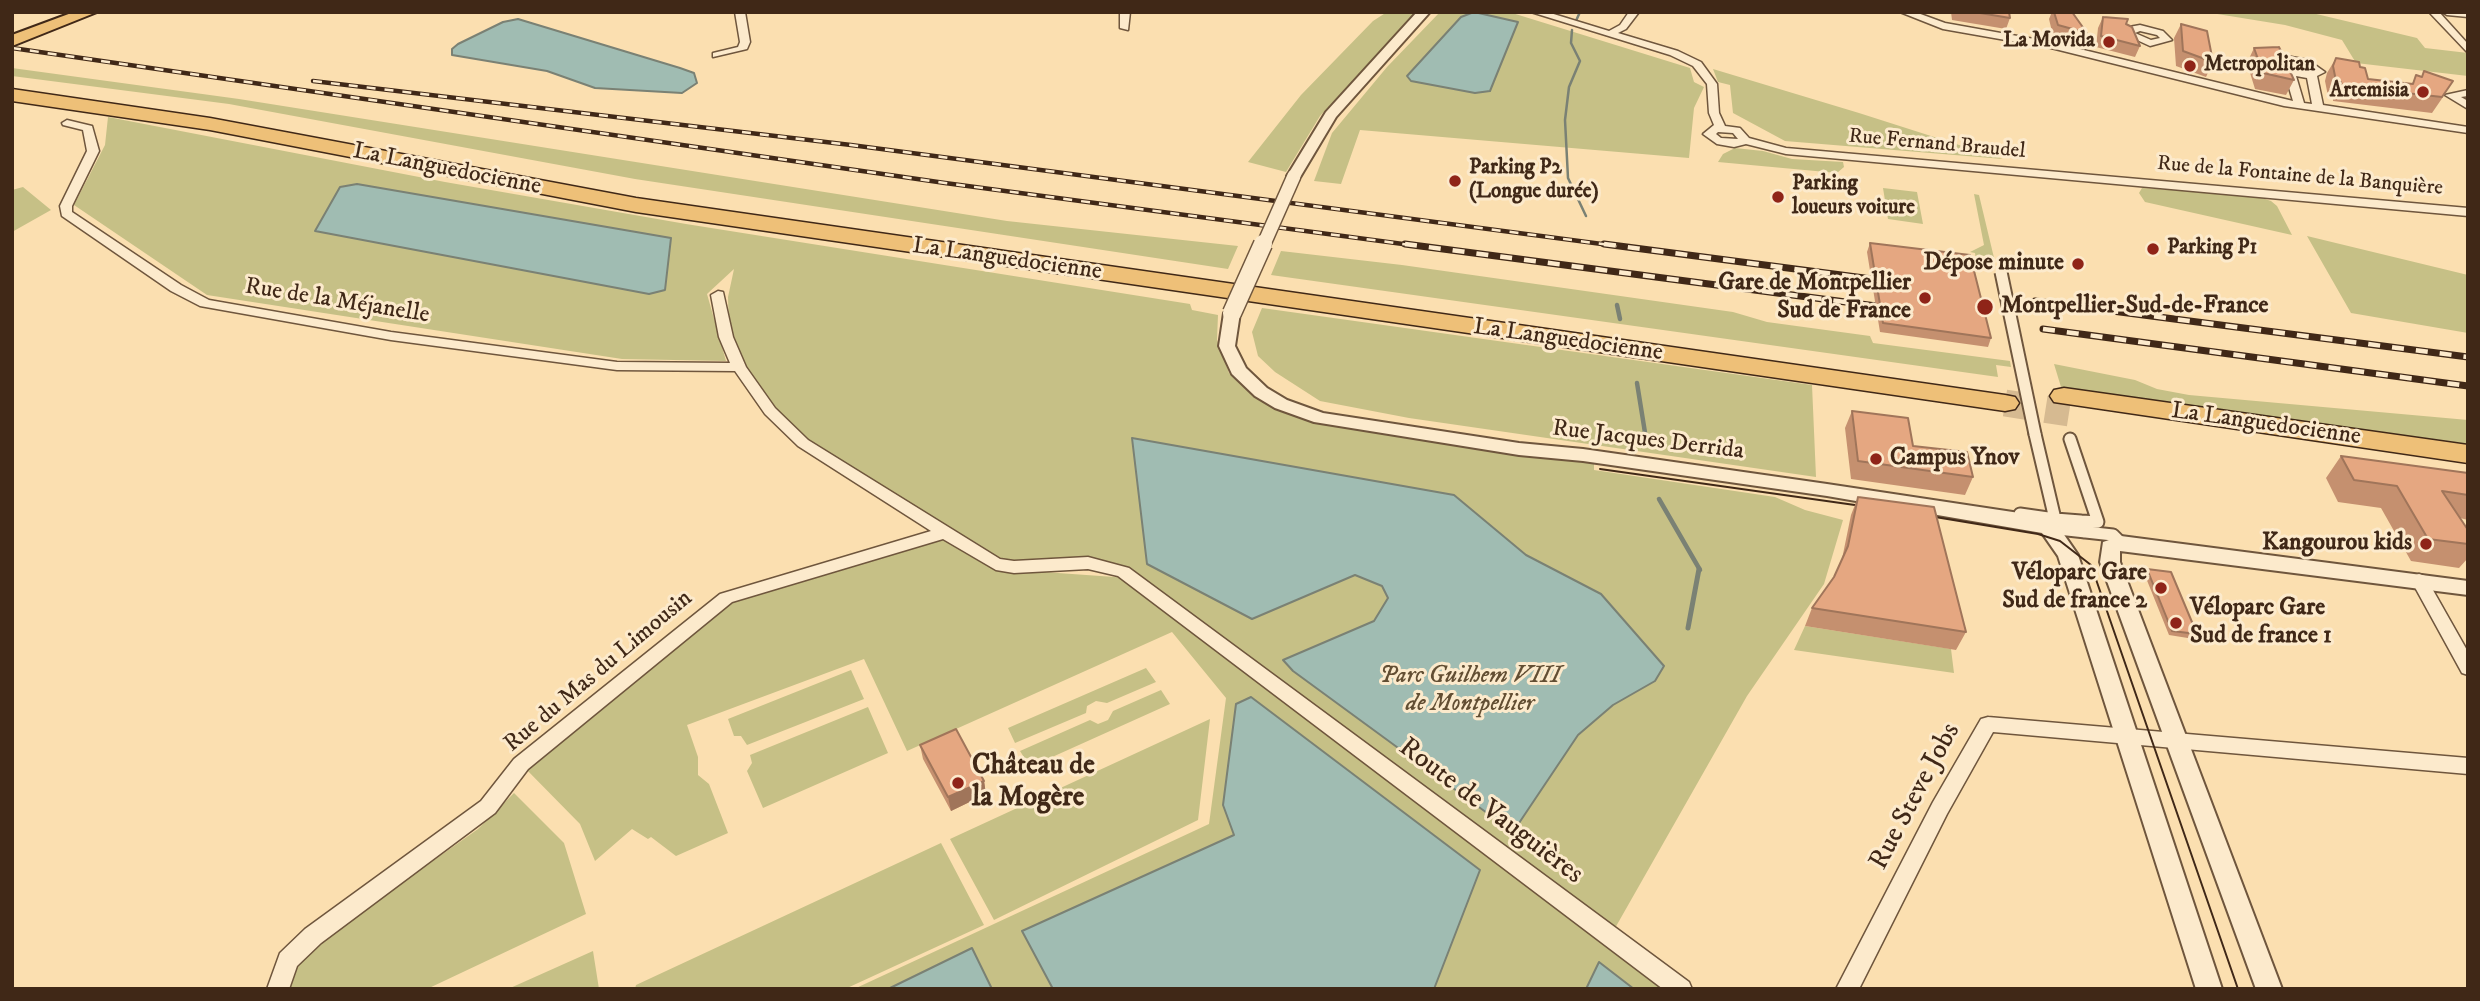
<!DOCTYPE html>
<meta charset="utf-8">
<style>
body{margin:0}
#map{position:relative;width:2480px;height:1001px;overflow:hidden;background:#fbdfb0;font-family:"IM FELL DW Pica",serif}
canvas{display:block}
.frame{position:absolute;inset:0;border:14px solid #402817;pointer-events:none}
</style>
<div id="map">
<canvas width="2480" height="1001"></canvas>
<div class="frame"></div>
</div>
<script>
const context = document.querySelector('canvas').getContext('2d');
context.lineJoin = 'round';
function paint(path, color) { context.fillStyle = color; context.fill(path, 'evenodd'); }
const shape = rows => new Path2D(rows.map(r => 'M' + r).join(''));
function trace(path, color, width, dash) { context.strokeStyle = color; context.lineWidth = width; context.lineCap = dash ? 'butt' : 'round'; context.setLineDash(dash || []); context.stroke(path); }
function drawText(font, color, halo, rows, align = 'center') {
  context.font = font + ' "IM FELL DW Pica",serif'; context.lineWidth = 6; context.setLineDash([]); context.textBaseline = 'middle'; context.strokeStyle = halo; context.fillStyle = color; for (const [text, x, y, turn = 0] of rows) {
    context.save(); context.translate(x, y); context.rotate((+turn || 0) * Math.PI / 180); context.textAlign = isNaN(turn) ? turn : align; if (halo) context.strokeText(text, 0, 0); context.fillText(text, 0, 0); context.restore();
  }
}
const green = shape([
 [1387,12,1418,12,1320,116,1286,172,1248,162,1301,95,1373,21],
 [1440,12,1509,12,1690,68,1694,82,1704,87,1694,108,1689,158,1360,130,1341,184,1314,181,1332,133,1387,67],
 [2205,12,2308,12,2417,38,2425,48,2468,53,2468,76,2356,63,2342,40,2285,25],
 [12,68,239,99,1007,221,1238,246,1228,269,635,179,229,104,12,76],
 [1713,69,1859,113,2003,159,1785,141,1733,113,1730,85,1718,82],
 [108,117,445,182,686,224,1190,304,1192,310,1218,315,1217,340,1229,373,1252,395,1291,414,1337,425,1594,464,1594,470,1775,497,1805,510,1843,520,1824,584,1747,696,1606,944,1665,989,854,989,1209,824,1226,698,1172,632,907,751,864,659,687,725,698,757,698,775,709,784,728,833,676,856,651,837,648,839,632,829,595,861,580,824,521,764,726,598,941,533,963,552,1001,569,1129,578,1090,569,1001,561,812,444,791,427,744,366,729,331,728,297,734,269,707,294,726,361,622,359,207,295,74,205,105,145],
 [1735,148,1763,151,1792,159,1843,162,1844,167,1837,173,1718,162,1723,154],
 [23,187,51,210,12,232,12,190],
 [1883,188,1917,192,1923,224,1888,219],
 [2142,188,2253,195,2271,201,2277,206,2292,235,2145,202,2139,193],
 [1974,194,1979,195,1995,262,1976,260,1975,253,1970,252,1984,245],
 [2307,236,2468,275,2468,333,2351,313],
 [1281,251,1402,265,1733,312,1767,322,1870,336,1873,343,2010,361,2011,367,1996,365,1998,377,1271,275],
 [1262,308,1812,385,1816,477,1409,418,1320,401,1275,372,1258,356,1252,332],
 [2054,364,2135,380,2157,389,2189,395,2468,420,2468,444,2061,387],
 [1805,626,1951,649,1954,673,1794,650],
 [1146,668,1156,682,1107,703,1096,701,1087,706,1086,713,1015,743,1008,728],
 [851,670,864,699,747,745,741,736,734,736,728,719],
 [1161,690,1170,704,1030,767,1020,751,1090,720,1098,724,1108,720,1113,711],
 [868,707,888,753,763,808,747,771,752,763,750,755],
 [1210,719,1198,820,994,920,950,839],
 [514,793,564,843,586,914,427,989,288,989,292,973,314,945,478,829],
 [941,843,984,925,845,989,635,989,636,985],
 [593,951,599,989,508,989]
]);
const water = shape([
 [1474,12,1518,22,1490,91,1475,93,1411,81,1407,76,1461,17,1474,12],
 [518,19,680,68,694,73,697,83,682,93,595,88,547,71,452,55,452,49,458,44,503,22,518,19],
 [357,184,671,238,665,290,649,294,315,231,340,187,357,184],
 [1132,438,1454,495,1526,555,1601,594,1664,666,1655,681,1613,705,1578,735,1513,832,1293,671,1283,660,1374,621,1388,598,1382,586,1355,575,1252,619,1147,564,1132,438],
 [1251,697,1480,870,1434,989,1053,989,1022,931,1234,835,1223,805,1236,704,1251,697],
 [972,948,992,989,888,989,972,948],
 [1599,962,1634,989,1586,989,1599,962]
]);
const streamFar2 = shape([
 [1575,23,1580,12],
 [1572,30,1571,43,1580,61,1569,87,1565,120,1568,178,1586,216]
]);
const streamFar1 = shape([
 [1617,305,1620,319],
 [1637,383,1647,445],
 [1659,499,1700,570]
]);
const stream = shape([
 [1688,628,1699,569]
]);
const motorwayTunnel = shape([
 [2005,403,2069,413]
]);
const pedestrian = shape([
 [2035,434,2055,519,2081,521],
 [2070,439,2098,522,2081,521,2084,532],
 [2020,514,2055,519],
 [2049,528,2113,535,2121,543]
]);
const minor = shape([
 [735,12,745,12,750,42,747,49,713,57,713,53,738,47,740,42,735,12],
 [1120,12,1130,12,1128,30,1120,28,1120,12],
 [1531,12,1547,12,1609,31,1620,25,1629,12,1639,12,1626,29,1618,33,1678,51,1701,62,1717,84,1719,113,1725,126,1740,128,1749,138,1786,148,2468,208,2468,216,1786,154,1746,144,1734,147,1717,144,1703,134,1714,125,1709,113,1707,84,1693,66,1670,55,1531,12],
 [1718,132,1733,133,1738,139,1721,138,1716,134,1718,132],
 [1900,12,1915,12,1945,23,2051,42,2293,101,2285,74,2274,67,2274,61,2286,56,2308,60,2325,72,2317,76,2323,105,2468,127,2468,133,2284,106,2051,48,1943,29,1900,12],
 [2286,62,2305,65,2312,71,2293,69,2283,64,2286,62],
 [2296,76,2307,78,2312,104,2304,103,2296,76],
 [2429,12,2439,12,2468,44,2468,53,2429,12],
 [2442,12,2468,12,2468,17,2447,15,2442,12],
 [2140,25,2163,31,2172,40,2150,46,2124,34,2129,27,2140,25],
 [2140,31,2157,35,2160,38,2151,40,2135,33,2140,31],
 [2468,90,2468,96,2461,97,2468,101,2468,109,2445,95,2468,90],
 [67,120,92,126,99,151,72,206,72,212,181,285,209,300,391,332,617,362,730,363,719,337,711,295,718,291,723,292,733,337,746,367,775,408,808,440,1000,559,1014,561,1088,557,1129,568,1689,982,1692,989,1663,989,1118,576,1088,569,1014,573,996,570,943,539,732,602,528,769,495,813,321,943,297,966,289,989,267,989,280,953,305,929,481,801,514,759,720,594,931,531,798,446,765,414,735,371,617,370,391,340,200,306,171,291,62,216,60,206,87,151,83,130,63,125,62,123,67,120],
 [2419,574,2425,576,2468,652,2468,675,2462,673,2411,580,2413,576,2419,574],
 [1988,717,2468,758,2468,774,1993,732,1947,814,1859,989,1836,989,1933,802,1981,719,1988,717]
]);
const tertiary = shape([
 [1417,12,1430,12,1336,117,1299,179,1289,179,1287,176,1326,112,1417,12],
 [1232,308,1240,313,1235,346,1246,368,1267,388,1287,400,1323,413,1519,443,1583,449,1827,484,2026,514,2056,523,2078,555,2222,989,2196,989,2058,556,2042,533,1827,496,1583,461,1519,455,1314,422,1275,408,1255,396,1232,374,1219,346,1224,313,1232,308],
 [2121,536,2468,581,2468,595,2120,551,2120,562,2282,989,2256,989,2100,562,2103,542,2121,536]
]);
const trunk = shape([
 [74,12,97,12,12,46,12,35,74,12]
]);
const motorway = shape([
 [12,89,210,118,636,198,2005,395,2015,397,2019,403,2015,409,2005,411,636,212,210,130,12,101,12,89],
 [2064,388,2468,445,2468,463,2054,402,2050,396,2054,390,2064,388]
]);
const tram = shape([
 [1600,469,1876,508],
 [1917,514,2038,534,2060,541,2091,565,2238,989]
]);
const railFar1 = shape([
 [12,48,945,183,1418,246],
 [313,81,851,145,1617,246]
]);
const rail = shape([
 [1405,244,1876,306],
 [1604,244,1872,279],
 [2035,301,2468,357],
 [2043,329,2468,386]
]);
const pedestrianBridge = shape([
 [2001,272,2035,434]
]);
const tertiaryBridgeFar1 = shape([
 [1263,246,1294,176]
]);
const tertiaryBridge = shape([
 [1232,313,1263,244]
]);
const wall = shape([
 [1951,12,2009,12,2010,18,2006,29,1952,20],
 [2052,12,2054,12,2087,33,2083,44,2053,36,2049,19],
 [2103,17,2126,24,2140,46,2135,57,2096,47,2098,28],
 [2181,24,2213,62,2206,77,2176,66,2174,38],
 [2254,48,2294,80,2286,95,2255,89,2247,63],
 [2336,58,2360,67,2368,79,2412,84,2416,75,2443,97,2432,113,2333,101,2333,97,2328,96,2325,81,2327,73],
 [1870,243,1991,338,1988,347,1880,332,1867,252],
 [1852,411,1913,446,1973,477,1965,495,1851,479,1845,428],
 [2341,456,2468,473,2468,520,2460,518,2468,530,2468,558,2459,568,2411,561,2381,508,2338,502,2326,478],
 [1858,497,1966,632,1956,650,1805,626,1812,608,1834,577,1842,559,1851,515],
 [2147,569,2197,634,2194,639,2169,635,2144,573],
 [920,745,984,781,986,794,951,811,923,759]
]);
const shadedWall = shape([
 [984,781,986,794,951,811,948,797]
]);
const building = shape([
 [1974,12,2009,12,2010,18,1974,12],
 [2054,12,2072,12,2087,33,2058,25,2054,12],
 [2103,17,2128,19,2126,24,2132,27,2140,46,2101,36,2103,17],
 [2181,24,2207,31,2213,62,2183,51,2181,24],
 [2279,47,2294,80,2263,73,2254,48,2279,47],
 [2336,58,2359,62,2360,67,2365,68,2368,79,2413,84,2416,75,2422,77,2424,71,2453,81,2442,97,2342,86,2341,82,2336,81,2333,66,2336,58],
 [1870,243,1970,255,1991,338,1883,323,1870,243],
 [1852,411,1908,418,1913,446,1967,452,1973,477,1858,461,1852,411],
 [2341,456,2468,473,2468,495,2442,491,2468,530,2468,544,2428,539,2397,486,2354,480,2341,456],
 [1858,497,1934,507,1966,632,1812,608,1834,577,1848,546,1858,497],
 [2147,569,2171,572,2197,634,2172,631,2147,569],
 [956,729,984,781,948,797,920,745,956,729]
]);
const markers = [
 [2109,42,7,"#8f2418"],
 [2190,66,7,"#8f2418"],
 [2423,92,7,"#8f2418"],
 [1455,181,7,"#8f2418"],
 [1778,197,7,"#8f2418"],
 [2153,249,7,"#8f2418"],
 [2078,264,7,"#8f2418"],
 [1925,298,7,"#8f2418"],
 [1985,307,9,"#8f2418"],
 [1876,459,7,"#8f2418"],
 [2426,544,7,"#8f2418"],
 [2161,588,7,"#8f2418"],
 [2176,623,7,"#8f2418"],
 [958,783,7,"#8f2418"]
];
const farPoinames = [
 ["La Movida",2095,42,"right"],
 ["Metropolitan",2204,66],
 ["Artemisia",2409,92,"right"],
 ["Parking P2",1469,169],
 ["(Longue durée)",1469,193],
 ["Parking",1792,185],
 ["loueurs voiture",1792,209],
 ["Parking P1",2167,249]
];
const farStreetnames = [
 ["Rue Fernand Braudel",1937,145,5],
 ["Rue de la Fontaine de la Banquière",2300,177,5]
];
const streetNames = [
 ["La Languedocienne",447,170,11],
 ["La Languedocienne",1007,260,8],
 ["Rue de la Méjanelle",337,302,9],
 ["La Languedocienne",1568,341,8],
 ["La Languedocienne",2266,425,8],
 ["Rue Jacques Derrida",1648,441,7],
 ["Rue du Mas du Limousin",599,672,-40]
];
const poiNames = [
 ["Dépose minute",2064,264],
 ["Gare de Montpellier",1911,284],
 ["Sud de France",1911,312],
 ["Montpellier-Sud-de-France",2001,307,"left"],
 ["Campus Ynov",1890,459,"left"],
 ["Kangourou kids",2412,544],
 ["Véloparc Gare",2147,574],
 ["Sud de france 2",2147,602],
 ["Véloparc Gare",2190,609,"left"],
 ["Sud de france 1",2190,637,"left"]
];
const parkNames = [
 ["Parc Guilhem VIII",1470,677],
 ["de Montpellier",1470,705]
];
const nearPoinames = [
 ["Château de",972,767],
 ["la Mogère",972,799]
];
const nearStreetnames = [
 ["Rue Steve Jobs",1916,797,-62],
 ["Route de Vauguières",1490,812,37]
];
paint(green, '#c6c086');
paint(water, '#a0bcb2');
trace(water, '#7a8174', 2);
trace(streamFar2, '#7a8174', 2.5);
trace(streamFar1, '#7a8174', 4.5);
trace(stream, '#7a8174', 5);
trace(motorwayTunnel, '#d6ba91', 27, [27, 14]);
trace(pedestrian, '#6f563d', 15);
trace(minor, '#6f563d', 3);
trace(tertiary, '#6f563d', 4);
trace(trunk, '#402817', 4);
trace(motorway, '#402817', 3);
trace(pedestrian, '#fceacc', 11);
paint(minor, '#fceacc');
paint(tertiary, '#fceacc');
paint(trunk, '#eec078');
paint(motorway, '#eec078');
trace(tram, '#402817', 2);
trace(railFar1, '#402817', 4.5);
trace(rail, '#402817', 7);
trace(railFar1, '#fceacc', 2.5, [9]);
trace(rail, '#fceacc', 4.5, [12]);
trace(pedestrianBridge, '#6f563d', 15, []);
trace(tertiaryBridgeFar1, '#6f563d', 16, []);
trace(tertiaryBridge, '#6f563d', 21, []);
trace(pedestrianBridge, '#fceacc', 11);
trace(tertiaryBridgeFar1, '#fceacc', 13);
trace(tertiaryBridge, '#fceacc', 18);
paint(wall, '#c5906f');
paint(shadedWall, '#a0755a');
paint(building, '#e5a781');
trace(building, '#a0755a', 2);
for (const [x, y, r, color] of markers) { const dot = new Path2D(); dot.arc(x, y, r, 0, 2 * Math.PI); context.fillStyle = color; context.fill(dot); trace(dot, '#fceacc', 2.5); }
drawText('bold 21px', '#402817', '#fceacc', farPoinames, 'left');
drawText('21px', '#402817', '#fceacc', farStreetnames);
drawText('24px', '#402817', '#fceacc', streetNames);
drawText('bold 24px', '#402817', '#fceacc', poiNames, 'right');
drawText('italic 24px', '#624e33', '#fceacc', parkNames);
drawText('bold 28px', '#402817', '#fceacc', nearPoinames, 'left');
drawText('28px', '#402817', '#fceacc', nearStreetnames);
</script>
